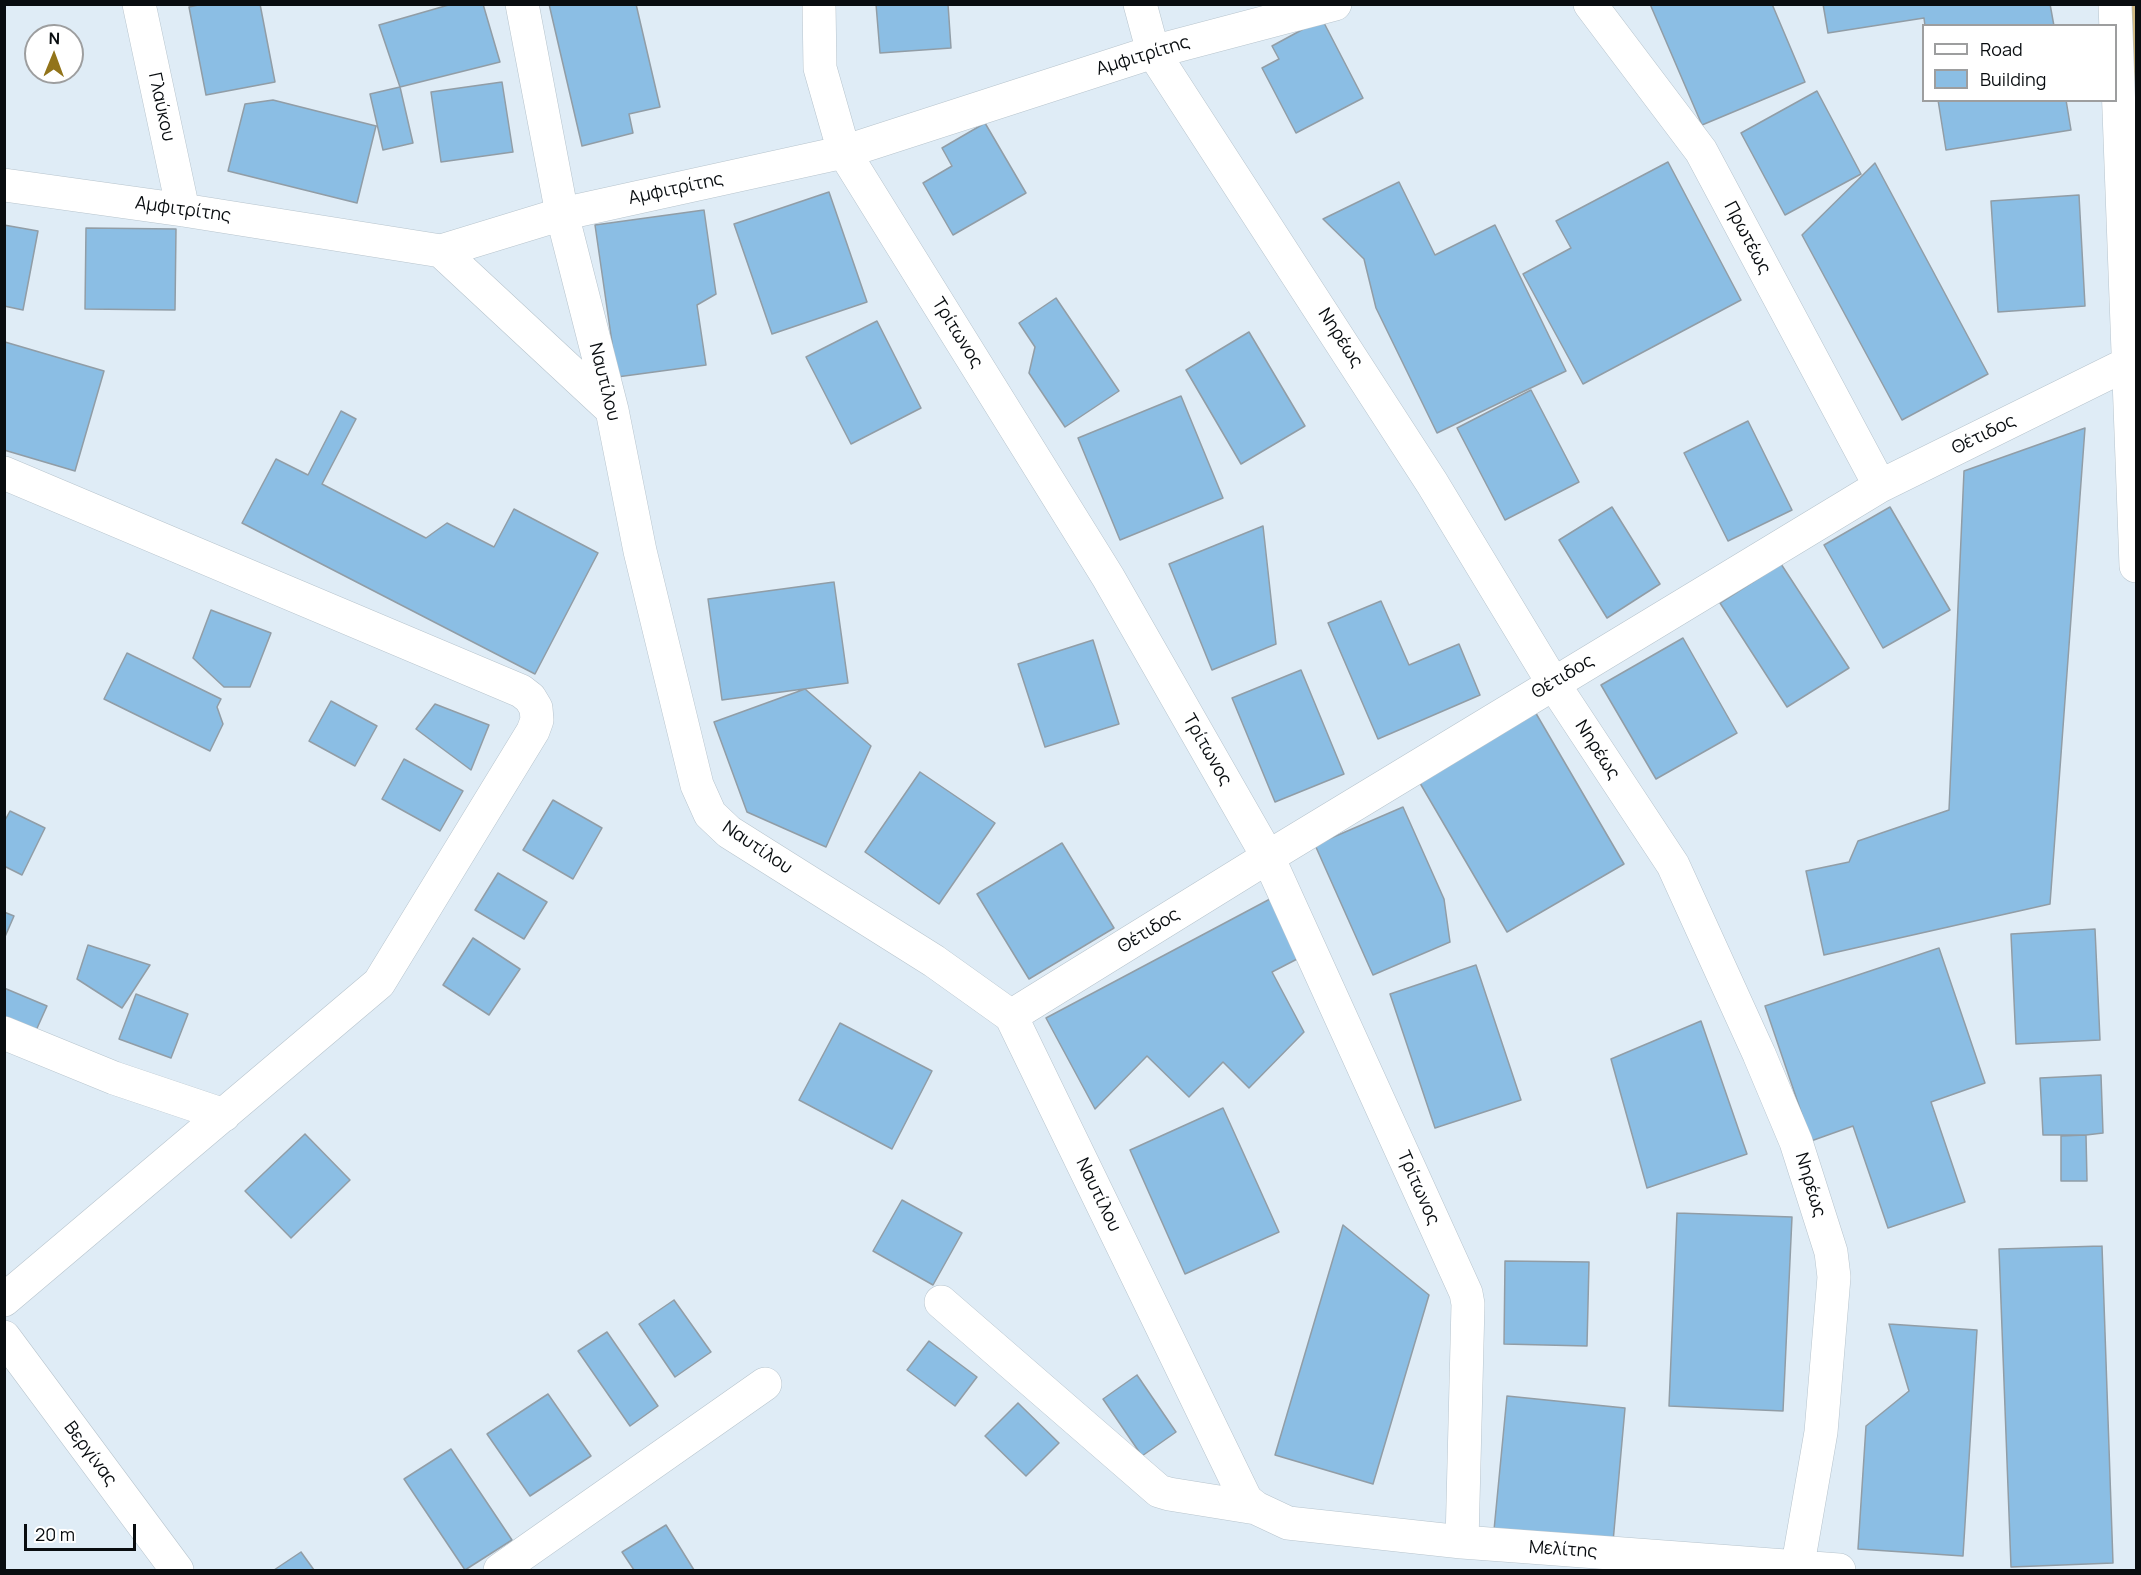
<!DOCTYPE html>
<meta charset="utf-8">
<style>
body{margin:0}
#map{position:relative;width:2141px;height:1575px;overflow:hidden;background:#dfecf6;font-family:Manrope,sans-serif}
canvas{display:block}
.frame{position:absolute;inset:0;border:6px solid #090d10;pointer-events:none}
.legend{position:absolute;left:1922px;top:24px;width:195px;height:78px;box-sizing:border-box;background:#fff;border:2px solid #9d9e9f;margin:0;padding:8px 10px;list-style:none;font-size:18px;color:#090d10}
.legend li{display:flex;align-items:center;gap:12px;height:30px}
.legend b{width:30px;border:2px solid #9d9e9f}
.north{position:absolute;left:24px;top:24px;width:60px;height:60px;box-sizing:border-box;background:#fff;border:2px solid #9d9e9f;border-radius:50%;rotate:1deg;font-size:16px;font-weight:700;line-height:24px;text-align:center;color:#090d10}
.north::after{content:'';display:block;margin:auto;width:21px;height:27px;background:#92741a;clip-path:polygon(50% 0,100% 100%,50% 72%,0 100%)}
.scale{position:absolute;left:24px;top:1524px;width:112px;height:27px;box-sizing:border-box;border:3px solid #090d10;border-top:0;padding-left:8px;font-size:18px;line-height:21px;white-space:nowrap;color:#090d10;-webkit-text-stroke:4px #fff;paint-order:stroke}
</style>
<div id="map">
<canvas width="2141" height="1575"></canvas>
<div class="frame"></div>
<ul class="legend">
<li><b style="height:8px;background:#fff"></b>Road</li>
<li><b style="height:16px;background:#8bbee4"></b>Building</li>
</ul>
<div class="north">N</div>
<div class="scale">20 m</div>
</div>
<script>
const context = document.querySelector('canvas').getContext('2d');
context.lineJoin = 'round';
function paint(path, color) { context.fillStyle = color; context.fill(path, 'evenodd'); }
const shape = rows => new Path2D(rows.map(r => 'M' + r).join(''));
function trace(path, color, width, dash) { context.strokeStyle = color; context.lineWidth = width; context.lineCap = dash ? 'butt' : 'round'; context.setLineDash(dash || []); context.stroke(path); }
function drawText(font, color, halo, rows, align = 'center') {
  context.font = font + ' Manrope,sans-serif'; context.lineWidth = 6; context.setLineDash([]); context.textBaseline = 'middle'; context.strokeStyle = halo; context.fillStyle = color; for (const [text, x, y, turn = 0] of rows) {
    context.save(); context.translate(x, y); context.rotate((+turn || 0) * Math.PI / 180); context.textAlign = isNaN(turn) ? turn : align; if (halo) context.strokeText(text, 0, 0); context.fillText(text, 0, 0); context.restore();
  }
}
const forest = shape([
 [2130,5,2136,5,2136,135]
]);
const building = shape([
 [203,4,260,4,275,82,206,95,189,7,203,4],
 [452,4,483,4,500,62,400,87,379,25,452,4],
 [549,4,636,4,660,107,629,114,633,133,582,146,549,4],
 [876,4,948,4,951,48,880,53,876,4],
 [1650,4,1772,4,1805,82,1702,125,1650,4],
 [1823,4,2050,4,2054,26,1925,26,1924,18,1828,33,1823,4],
 [1322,19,1363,98,1296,133,1262,68,1279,59,1272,46,1322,19],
 [502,82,513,152,441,162,431,92,502,82],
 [400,87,413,143,383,150,370,94,400,87],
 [1817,91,1861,174,1785,215,1741,133,1817,91],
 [273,100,376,126,357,203,228,171,245,104,273,100],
 [1938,100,2066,100,2071,130,1946,150,1938,100],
 [985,123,1026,193,953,235,923,183,952,166,942,148,985,123],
 [1668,162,1741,300,1583,384,1523,274,1571,248,1556,221,1668,162],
 [1875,163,1988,374,1902,420,1802,235,1875,163],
 [1399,182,1435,255,1495,225,1566,371,1437,433,1376,308,1364,259,1323,219,1399,182],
 [829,192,867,302,772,334,734,224,829,192],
 [2079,195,2085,306,1998,312,1991,201,2079,195],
 [704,210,716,294,697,305,706,365,617,377,595,225,704,210],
 [4,225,38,231,23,310,4,306,4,225],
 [86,228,176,229,175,310,85,309,86,228],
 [1056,298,1119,391,1065,427,1029,373,1035,347,1019,323,1056,298],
 [877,321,921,408,851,444,806,357,877,321],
 [1249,332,1305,426,1241,464,1186,370,1249,332],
 [5,342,104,371,75,471,4,450,5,342],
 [1531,390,1579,482,1505,520,1457,428,1531,390],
 [1181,396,1223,498,1120,540,1078,438,1181,396],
 [341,411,356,419,322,484,426,538,447,523,494,547,514,509,598,553,535,674,242,523,276,459,308,475,341,411],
 [1748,421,1792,510,1728,541,1684,453,1748,421],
 [2085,428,2050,904,1824,955,1806,871,1849,862,1858,841,1949,810,1964,471,2085,428],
 [1612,507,1660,584,1607,618,1559,540,1612,507],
 [1890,507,1950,610,1883,648,1824,545,1890,507],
 [1263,526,1276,644,1212,670,1169,564,1263,526],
 [1781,564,1849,668,1787,707,1720,603,1781,564],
 [834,582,848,683,722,700,708,599,834,582],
 [1381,601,1409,665,1459,644,1480,695,1378,739,1328,623,1381,601],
 [211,610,271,633,250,687,224,687,193,658,211,610],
 [1683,638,1737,733,1656,779,1601,685,1683,638],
 [1093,640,1119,724,1045,747,1018,664,1093,640],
 [127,653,221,699,217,707,223,724,210,751,104,699,127,653],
 [1301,670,1344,774,1275,802,1232,698,1301,670],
 [805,689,871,746,826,847,747,812,714,722,805,689],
 [331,701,377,726,355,766,309,741,331,701],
 [435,704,489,725,471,770,416,729,435,704],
 [1534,710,1624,864,1507,932,1417,778,1534,710],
 [404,759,463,791,440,831,382,799,404,759],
 [920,772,995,823,939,904,865,852,920,772],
 [553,800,602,828,573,879,523,850,553,800],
 [1403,807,1444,899,1450,942,1373,975,1315,845,1403,807],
 [10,811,45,828,22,875,4,866,4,822,10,811],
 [1062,843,1114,928,1029,979,977,894,1062,843],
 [498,873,547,902,524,939,475,910,498,873],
 [1270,899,1301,957,1272,972,1304,1032,1249,1088,1223,1062,1189,1097,1147,1056,1095,1109,1046,1018,1270,899],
 [4,912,14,916,4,939,4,912],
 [2095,929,2100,1040,2016,1044,2011,934,2095,929],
 [473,938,520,969,489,1015,443,985,473,938],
 [88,945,150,965,122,1008,77,979,88,945],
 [1939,948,1985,1083,1931,1102,1965,1202,1888,1228,1853,1126,1811,1141,1765,1006,1939,948],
 [1476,965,1521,1100,1435,1128,1390,994,1476,965],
 [4,988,47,1006,34,1035,4,1022,4,988],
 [136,994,188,1014,171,1058,119,1039,136,994],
 [1701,1021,1747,1154,1647,1188,1611,1059,1701,1021],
 [840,1023,932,1071,892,1149,799,1100,840,1023],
 [2101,1075,2103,1133,2086,1135,2043,1135,2040,1078,2101,1075],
 [1223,1108,1279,1232,1185,1274,1130,1150,1223,1108],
 [305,1134,350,1180,291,1238,245,1191,305,1134],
 [2086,1135,2087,1181,2061,1181,2061,1136,2086,1135],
 [902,1200,962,1233,933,1285,873,1251,902,1200],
 [1677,1213,1792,1217,1783,1411,1669,1406,1677,1213],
 [1343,1225,1429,1295,1373,1484,1275,1455,1343,1225],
 [2102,1246,2113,1563,2011,1567,1999,1249,2102,1246],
 [1505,1261,1589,1262,1587,1346,1504,1344,1505,1261],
 [674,1300,711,1352,675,1377,639,1324,674,1300],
 [1889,1324,1977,1330,1963,1556,1858,1549,1866,1426,1909,1391,1889,1324],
 [607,1332,658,1406,630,1426,578,1351,607,1332],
 [929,1341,977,1377,955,1406,907,1370,929,1341],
 [1137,1375,1176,1432,1142,1456,1103,1399,1137,1375],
 [548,1394,591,1456,530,1496,487,1434,548,1394],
 [1507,1396,1625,1408,1613,1542,1494,1530,1507,1396],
 [1018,1403,1059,1443,1026,1476,985,1436,1018,1403],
 [451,1449,512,1540,465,1570,404,1479,451,1449],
 [666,1525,694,1570,634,1570,622,1552,666,1525],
 [301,1552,314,1570,274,1570,301,1552]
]);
const minor = shape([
 [139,4,183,210],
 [522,4,562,214,612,410,640,551,697,785,710,814,729,832,934,961,1011,1016,1246,1500,1256,1508,1288,1523,1462,1542,1839,1570],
 [819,4,820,68,844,152,1108,577,1268,857,1466,1293,1468,1304,1462,1542],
 [1140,4,1153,52,1432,483,1553,683,1673,865,1759,1054,1796,1142,1831,1252,1834,1277,1821,1432,1797,1570],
 [1590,4,1701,151,1880,486],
 [2115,4,2136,566],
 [4,185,183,210,441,251,562,214,844,152,1153,52,1335,4],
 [441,251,612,410],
 [4,473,521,691,530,698,536,708,537,720,533,731,379,983,4,1300],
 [1011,1016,1268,857,1880,486,2129,363],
 [4,1033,114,1078,224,1115],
 [941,1302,1159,1491,1169,1494,1256,1508],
 [4,1337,177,1570],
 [500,1570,765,1384]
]);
const streetNames = [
 ["Αμφιτρίτης",1143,56,-17],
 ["Γλαύκου",161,107,78],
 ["Αμφιτρίτης",676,189,-12],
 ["Αμφιτρίτης",183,210,8],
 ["Πρωτέως",1747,238,62],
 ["Τρίτωνος",957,333,58],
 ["Νηρέως",1340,338,57],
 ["Ναυτίλου",604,382,76],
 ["Θέτιδος",1984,435,-26],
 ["Θέτιδος",1563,677,-31],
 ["Τρίτωνος",1207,750,60],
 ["Νηρέως",1597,750,57],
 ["Ναυτίλου",757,848,34],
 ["Θέτιδος",1149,931,-32],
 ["Νηρέως",1810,1185,73],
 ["Τρίτωνος",1418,1188,66],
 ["Ναυτίλου",1098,1195,64],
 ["Βεργίνας",90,1454,53],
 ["Μελίτης",1563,1550,4]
];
paint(forest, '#cfb881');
paint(building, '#8bbee4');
trace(building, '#919da6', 1.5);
trace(minor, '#b7c4cd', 34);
trace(minor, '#fff', 33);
drawText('18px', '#090d10', '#fff', streetNames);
</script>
